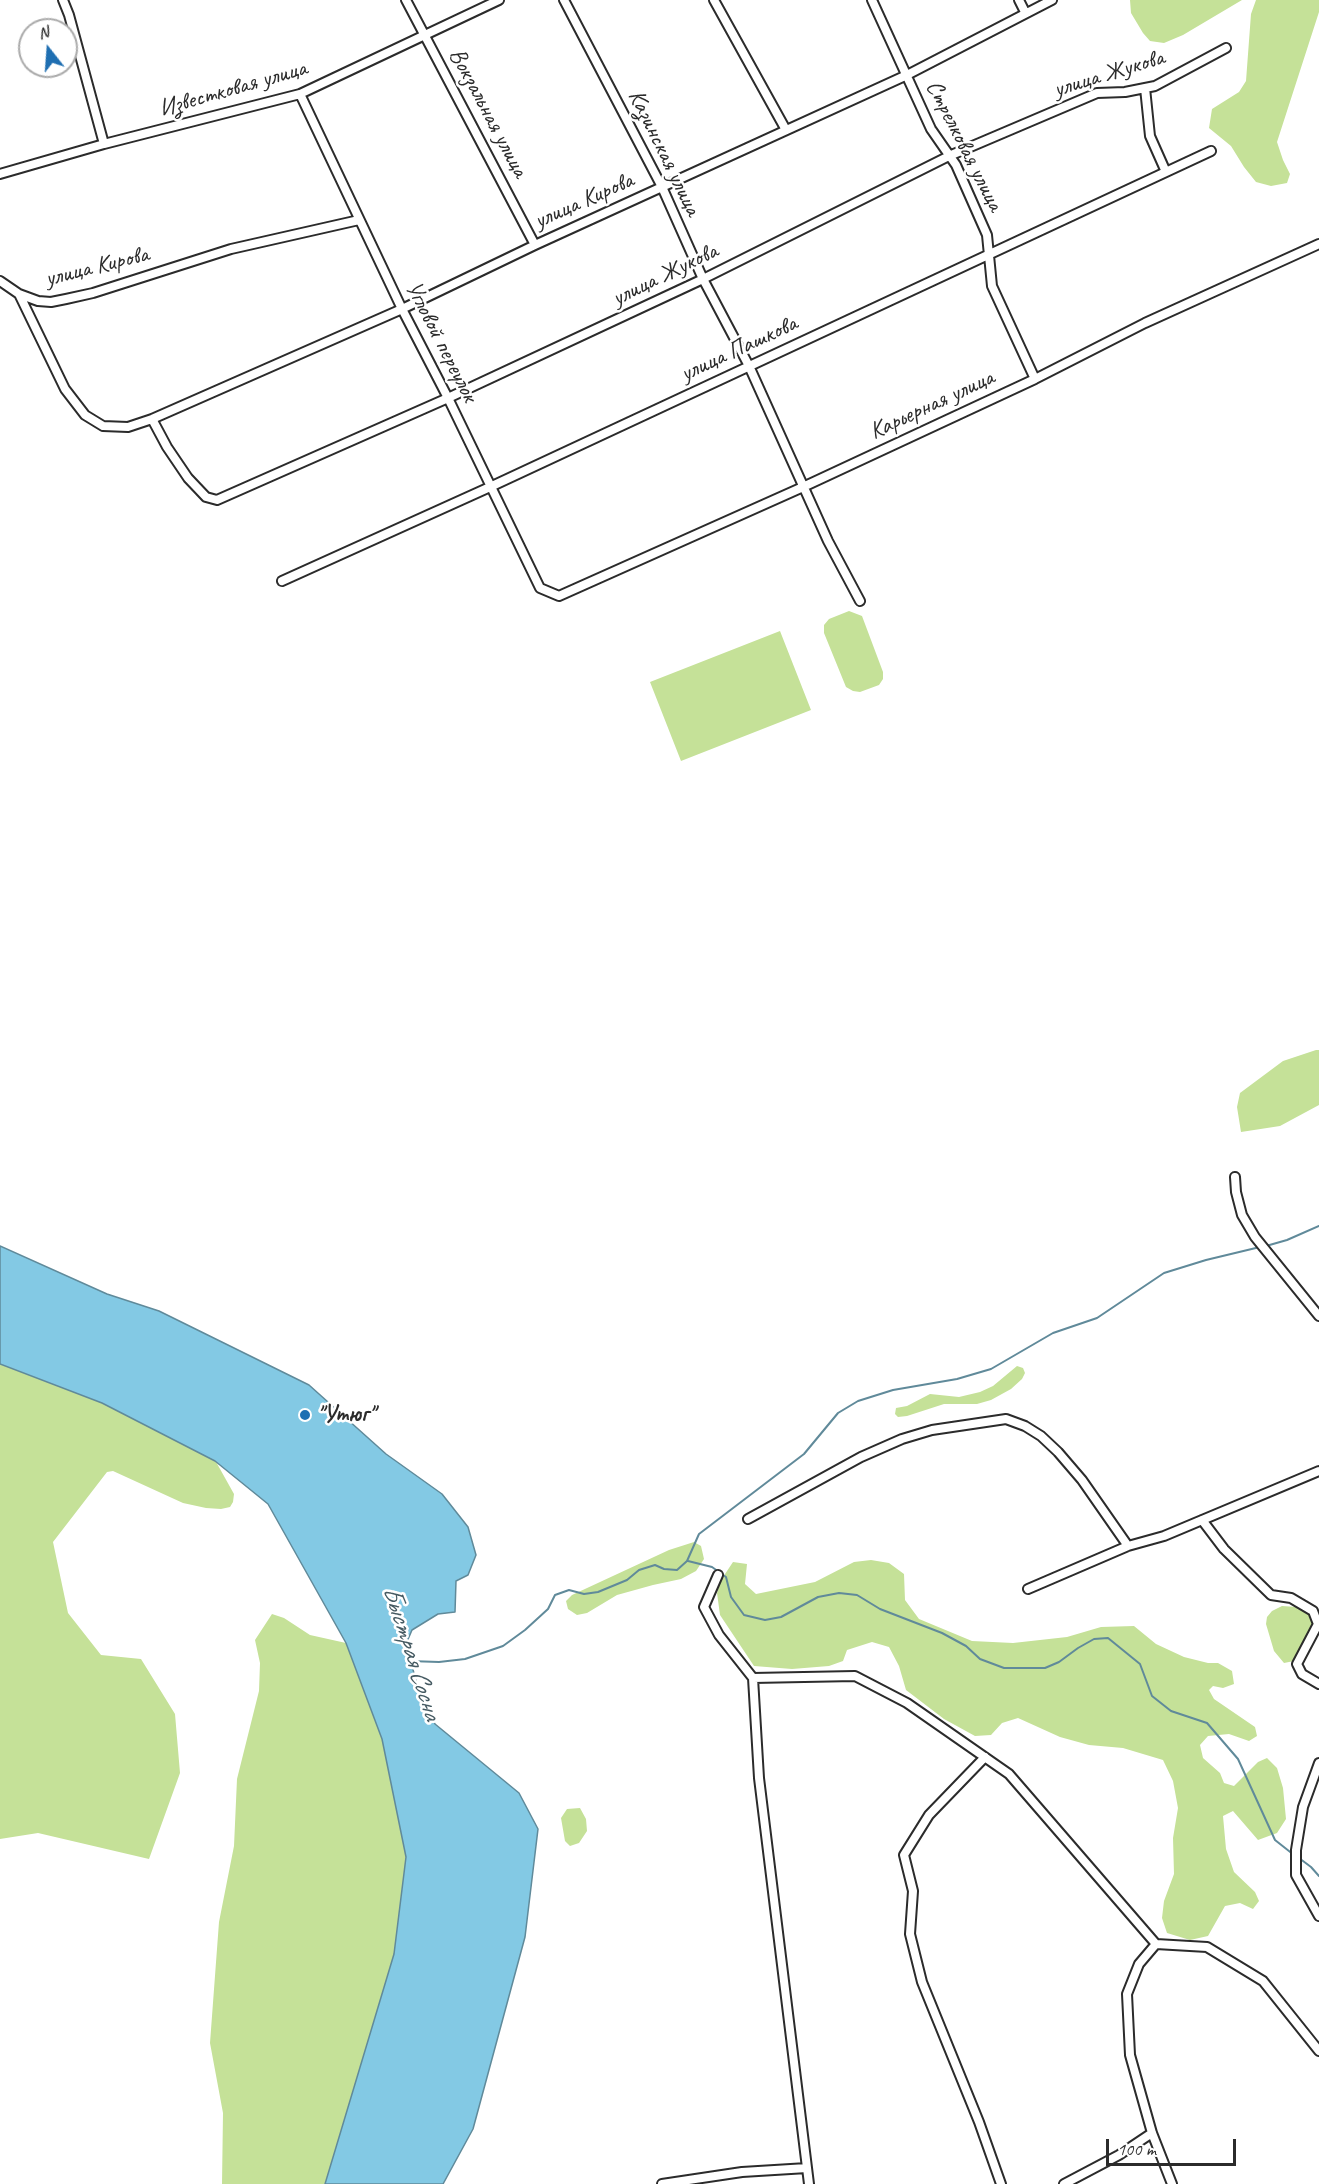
<!DOCTYPE html>
<meta charset="utf-8">
<style>
body{margin:0}
#map{position:relative;width:1319px;height:2184px;overflow:hidden;background:#fff;font-family:Caveat,sans-serif}
canvas{display:block}
.north{position:absolute;left:18px;top:18px;width:60px;height:60px;box-sizing:border-box;background:#fff;border:2px solid #aaa;border-radius:50%;rotate:343deg;font-size:16px;font-weight:700;line-height:24px;text-align:center;color:#2b2b2b}
.north::after{content:'';display:block;margin:auto;width:21px;height:27px;background:#1f6fb2;clip-path:polygon(50% 0,100% 100%,50% 72%,0 100%)}
.scale{position:absolute;left:1106px;top:2139px;width:130px;height:27px;box-sizing:border-box;border:3px solid #2b2b2b;border-top:0;padding-left:8px;font-size:18px;line-height:21px;white-space:nowrap;color:#2b2b2b;-webkit-text-stroke:4px #fff;paint-order:stroke}
</style>
<div id="map">
<canvas width="1319" height="2184"></canvas>
<div class="north">N</div>
<div class="scale">100 m</div>
</div>
<script>
const context = document.querySelector('canvas').getContext('2d');
context.lineJoin = 'round';
function paint(path, color) { context.fillStyle = color; context.fill(path, 'evenodd'); }
const shape = rows => new Path2D(rows.map(r => 'M' + r).join(''));
function trace(path, color, width, dash) { context.strokeStyle = color; context.lineWidth = width; context.lineCap = dash ? 'butt' : 'round'; context.setLineDash(dash || []); context.stroke(path); }
function drawText(font, color, halo, rows, align = 'center') {
  context.font = font + ' Caveat,sans-serif'; context.lineWidth = 5; context.setLineDash([]); context.textBaseline = 'middle'; context.strokeStyle = halo; context.fillStyle = color; for (const [text, x, y, turn = 0] of rows) {
    context.save(); context.translate(x, y); context.rotate((+turn || 0) * Math.PI / 180); context.textAlign = isNaN(turn) ? turn : align; if (halo) context.strokeText(text, 0, 0); context.fillText(text, 0, 0); context.restore();
  }
}
const green = shape([
 [1130,0,1242,0,1183,35,1164,43,1150,41,1143,33,1131,13],
 [1256,0,1319,0,1319,12,1277,142,1283,160,1290,174,1287,183,1271,186,1256,182,1244,167,1231,146,1209,128,1212,109,1239,92,1246,81,1251,14],
 [849,611,862,616,883,672,883,679,879,685,860,692,853,691,846,687,824,633,824,625,829,619],
 [780,631,811,710,681,761,650,682],
 [1316,1050,1319,1050,1319,1105,1280,1126,1241,1132,1237,1107,1240,1093,1283,1061],
 [0,1364,102,1403,215,1460,234,1494,233,1502,230,1507,221,1509,206,1508,183,1503,113,1471,107,1472,53,1542,68,1613,101,1655,141,1659,175,1714,180,1773,149,1859,38,1833,0,1839],
 [1017,1366,1023,1368,1025,1373,1022,1379,1011,1389,991,1400,977,1404,944,1404,907,1416,898,1417,895,1414,896,1408,907,1406,930,1394,959,1397,980,1392,993,1386],
 [694,1542,701,1546,704,1559,696,1571,681,1579,653,1585,617,1595,587,1613,577,1615,568,1609,566,1601,572,1595,669,1550],
 [871,1560,889,1563,904,1574,905,1600,919,1619,972,1641,1013,1643,1067,1637,1101,1627,1134,1626,1156,1644,1184,1657,1208,1663,1218,1663,1232,1671,1234,1684,1223,1688,1213,1686,1209,1690,1214,1699,1255,1727,1257,1736,1249,1741,1229,1734,1208,1736,1200,1745,1203,1758,1220,1773,1224,1783,1234,1786,1258,1762,1267,1758,1277,1768,1283,1788,1286,1819,1277,1833,1258,1840,1233,1811,1223,1816,1226,1849,1234,1872,1255,1892,1259,1901,1253,1909,1240,1903,1225,1906,1208,1936,1190,1940,1167,1933,1162,1918,1164,1901,1174,1874,1173,1838,1178,1808,1173,1781,1163,1760,1123,1748,1089,1745,1060,1737,1018,1718,1002,1723,991,1735,975,1736,944,1719,906,1690,899,1666,889,1647,872,1642,847,1650,843,1661,829,1666,792,1669,754,1666,720,1615,717,1593,721,1580,733,1562,747,1564,745,1584,756,1594,815,1582,854,1562],
 [1282,1606,1297,1607,1307,1611,1312,1618,1312,1625,1294,1661,1284,1663,1274,1651,1266,1624,1267,1617,1272,1611],
 [272,1614,284,1618,310,1635,346,1643,382,1739,406,1857,394,1954,325,2184,222,2184,223,2113,210,2043,219,1922,234,1846,237,1779,259,1691,260,1663,255,1640],
 [580,1808,586,1819,587,1831,579,1843,570,1846,565,1841,561,1818,567,1809]
]);
const water = shape([
 [0,1246,107,1294,159,1311,309,1385,386,1454,442,1494,468,1527,476,1555,468,1575,456,1581,455,1612,438,1614,412,1630,406,1644,418,1688,435,1724,519,1793,538,1829,525,1937,473,2129,443,2184,325,2184,394,1954,406,1857,382,1739,346,1643,268,1504,215,1461,102,1403,0,1364,0,1246]
]);
const stream = shape([
 [1266,1246,1287,1240,1319,1226],
 [688,1561,712,1567,726,1577,731,1597,744,1615,765,1620,781,1617,818,1597,839,1593,857,1595,880,1609,942,1633,966,1646,980,1659,1004,1668,1045,1668,1059,1662,1078,1648,1094,1639,1108,1638,1140,1664,1152,1696,1171,1711,1207,1723,1238,1759,1275,1840,1294,1855],
 [409,1661,439,1662,465,1659,503,1646,525,1630,548,1609,555,1595,569,1590,584,1594,598,1592,627,1580,639,1570,655,1565,664,1569,677,1570,687,1561,699,1534,804,1454,838,1413,858,1401,893,1390,957,1379,991,1369,1053,1333,1097,1318,1164,1273,1206,1260,1260,1247],
 [1299,1858,1311,1867,1319,1876]
]);
const minor = shape([
 [63,0,69,15,104,144],
 [406,0,535,245],
 [564,0,662,187,703,279,749,366,828,541,860,601],
 [714,0,786,130],
 [872,0,931,129,956,165,987,235,992,286,1035,379],
 [1019,0,1025,12],
 [1145,88,1150,136,1166,172],
 [300,94,402,309,448,398,540,588,559,596,803,487,1035,379,1145,323,1319,244],
 [0,174,104,144,300,94,499,0],
 [0,281,19,294,65,389,85,415,103,426,128,427,152,419,402,309,535,245,907,75,1052,0],
 [19,294,38,301,51,302,66,299,93,293,231,249,359,220],
 [152,419,167,447,188,478,206,497,217,500,448,398,703,279,949,156,1097,93,1125,92,1155,86,1226,48],
 [282,581,490,487,1211,151],
 [1235,1177,1236,1192,1242,1215,1255,1237,1319,1316],
 [748,1519,861,1457,902,1439,932,1430,1006,1419,1025,1426,1041,1436,1058,1452,1082,1480,1128,1546],
 [1202,1520,1224,1549,1271,1595,1291,1598,1313,1611,1318,1624,1297,1664,1302,1674,1319,1684],
 [718,1575,704,1607,719,1635,753,1678,759,1778,809,2184],
 [1028,1589,1128,1546,1164,1536,1319,1471],
 [753,1678,855,1676,907,1703,1009,1774,1156,1944,1207,1947,1263,1981,1319,2051],
 [985,1757,929,1815,904,1855,913,1891,910,1934,922,1982,979,2122,1001,2184],
 [1319,1763,1303,1807,1296,1850,1296,1875,1319,1916],
 [1156,1944,1139,1964,1127,1994,1130,2055,1152,2133,1172,2184],
 [662,2184,742,2172,807,2168],
 [1064,2184,1119,2155,1152,2133]
]);
const markers = [
 [305,1415,6,"#1f6fb2"]
];
const streetNames = [
 ["улица Жукова",1109,74,-17],
 ["Известковая улица",233,89,-16],
 ["Вокзальная улица",488,113,62],
 ["Стрелковая улица",964,146,63],
 ["Казинская улица",664,153,64],
 ["улица Кирова",584,201,-24],
 ["улица Кирова",97,267,-14],
 ["улица Жукова",665,275,-26],
 ["Угловой переулок",441,342,63],
 ["улица Пашкова",739,349,-25],
 ["Карьерная улица",932,405,-25]
];
const poiNames = [
 ["\"Утюг\"",317,1415]
];
const waterNames = [
 ["Быстрая Сосна",411,1653,72]
];
paint(green, '#c5e198');
paint(water, '#83c9e4');
trace(water, '#608a9a', 1.5);
trace(stream, '#608a9a', 2);
trace(minor, '#2b2b2b', 12);
trace(minor, '#fff', 8);
for (const [x, y, r, color] of markers) { const dot = new Path2D(); dot.arc(x, y, r, 0, 2 * Math.PI); context.fillStyle = color; context.fill(dot); trace(dot, '#fff', 2); }
drawText('24px', '#2b2b2b', '#fff', streetNames);
drawText('bold 24px', '#2b2b2b', '#fff', poiNames, 'left');
drawText('italic 26px', '#455a62', '#fff', waterNames);
</script>
